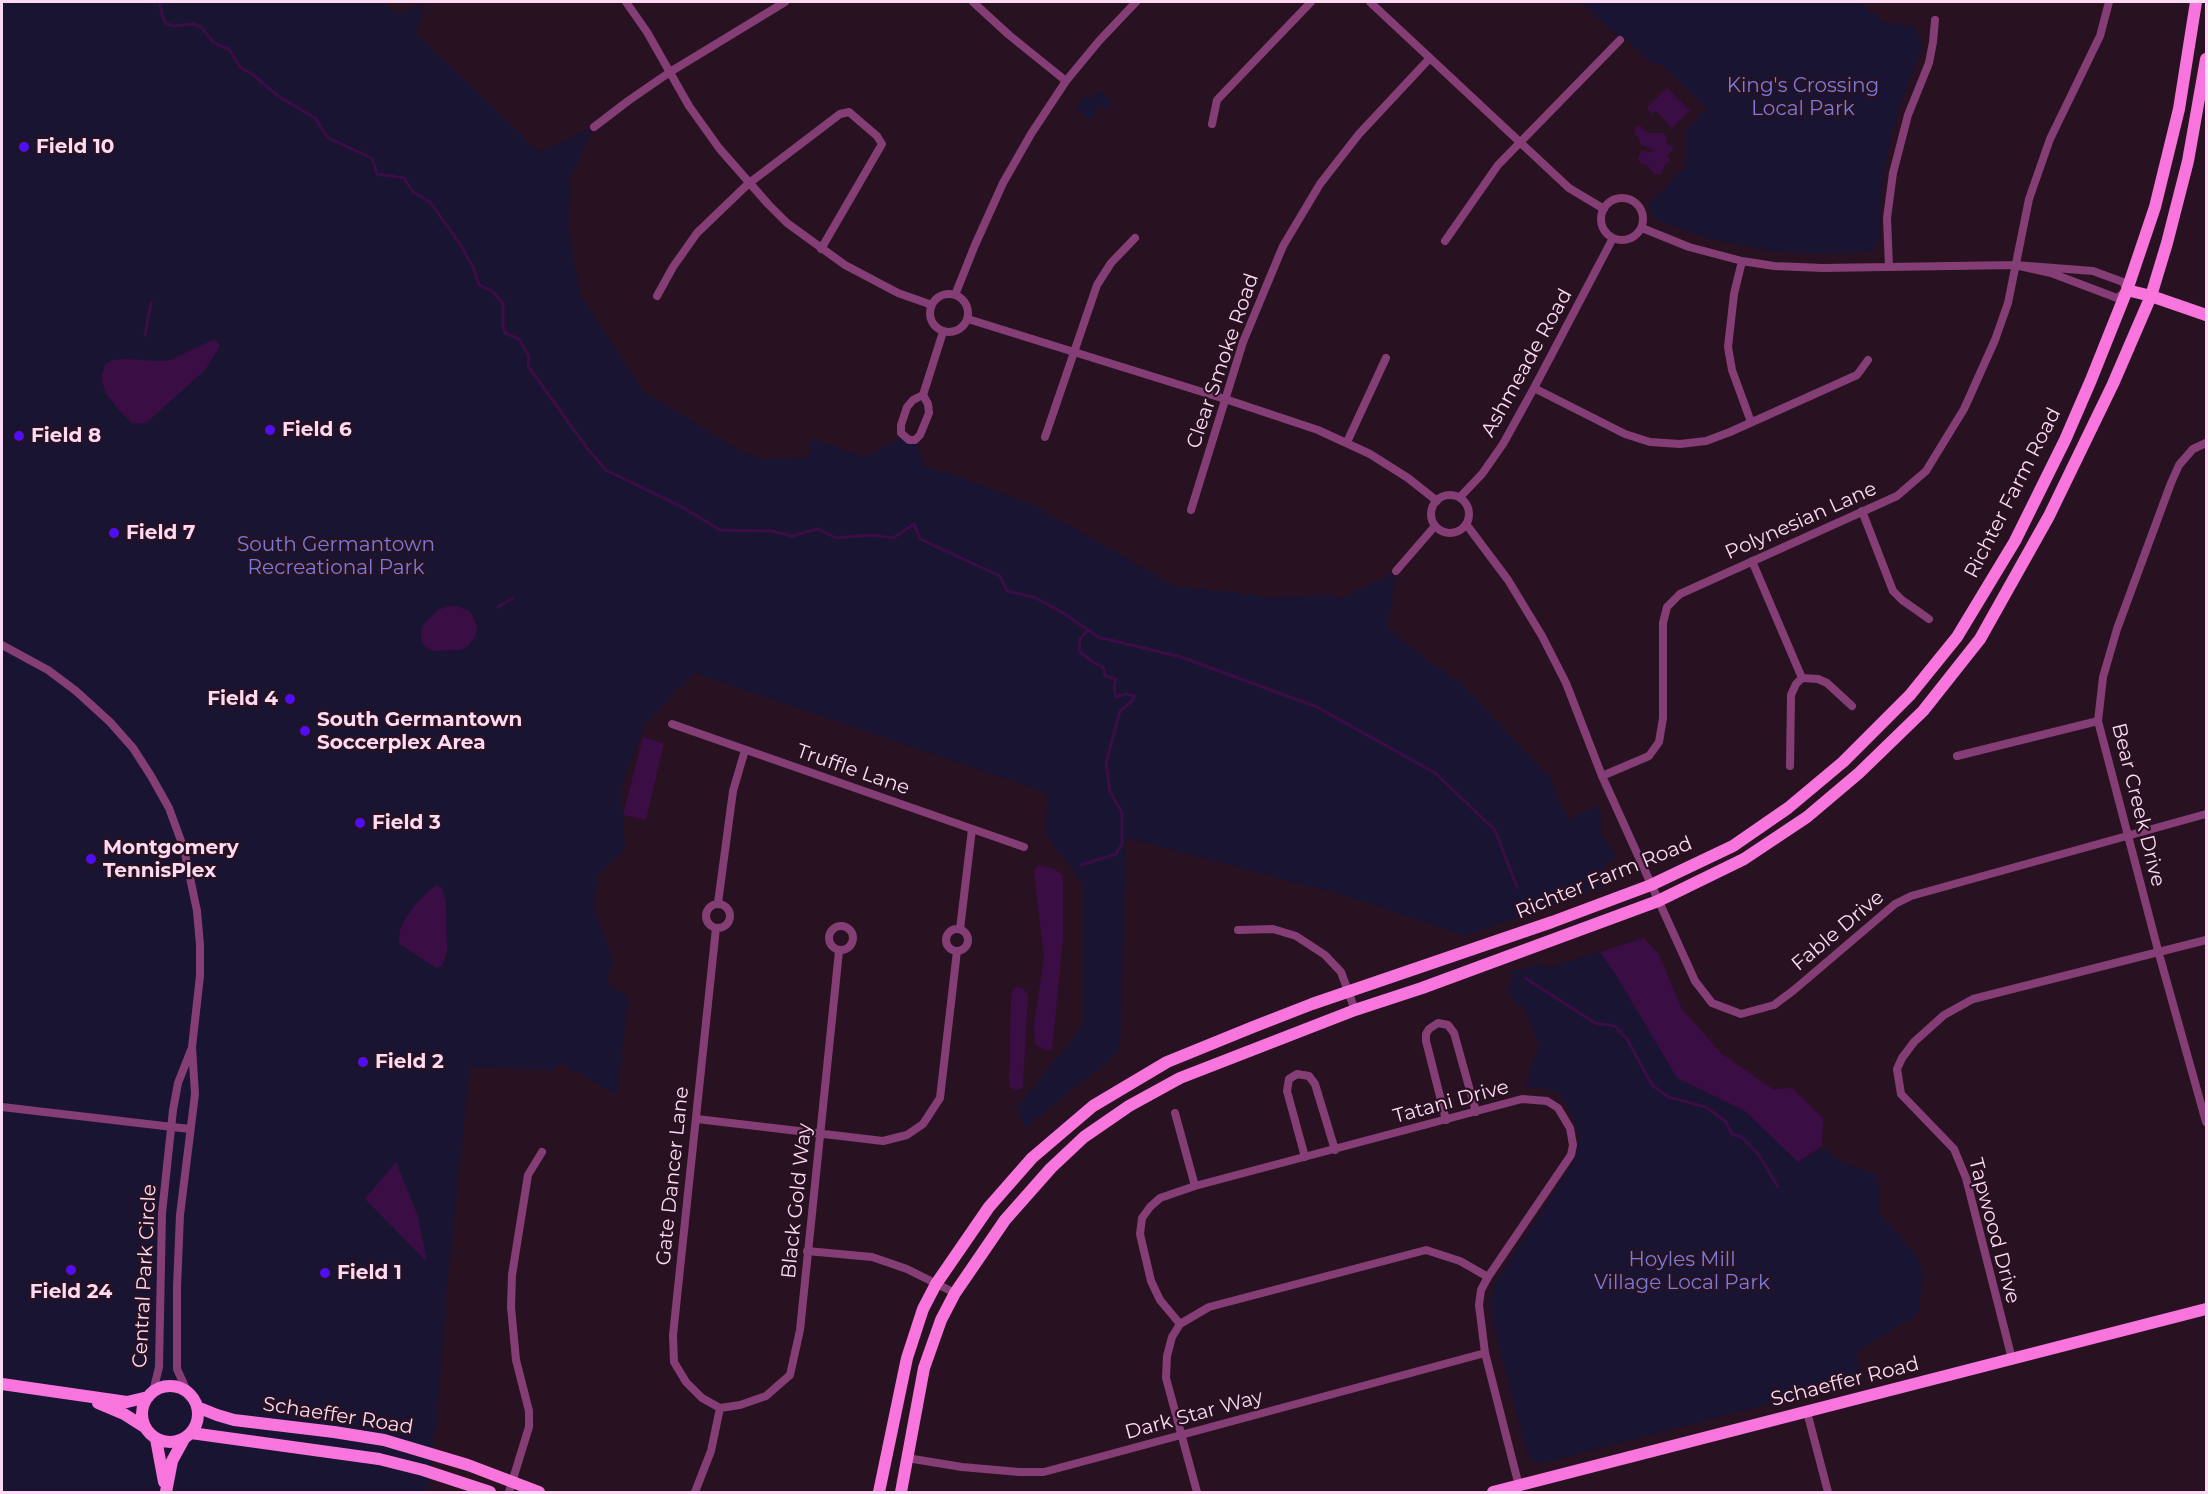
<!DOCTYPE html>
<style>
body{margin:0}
#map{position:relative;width:2208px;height:1494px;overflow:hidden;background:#281120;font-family:Montserrat,sans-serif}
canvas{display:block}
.frame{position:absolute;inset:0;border:3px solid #fddaf3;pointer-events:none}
</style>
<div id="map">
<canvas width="2208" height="1494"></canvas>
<div class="frame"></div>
</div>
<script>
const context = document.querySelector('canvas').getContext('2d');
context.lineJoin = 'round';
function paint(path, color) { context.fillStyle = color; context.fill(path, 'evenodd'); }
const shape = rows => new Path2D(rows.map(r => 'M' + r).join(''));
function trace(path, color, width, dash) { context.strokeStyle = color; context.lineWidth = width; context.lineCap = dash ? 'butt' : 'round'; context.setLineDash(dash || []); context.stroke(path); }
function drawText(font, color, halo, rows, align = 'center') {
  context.font = font + ' Montserrat,sans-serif'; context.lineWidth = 4.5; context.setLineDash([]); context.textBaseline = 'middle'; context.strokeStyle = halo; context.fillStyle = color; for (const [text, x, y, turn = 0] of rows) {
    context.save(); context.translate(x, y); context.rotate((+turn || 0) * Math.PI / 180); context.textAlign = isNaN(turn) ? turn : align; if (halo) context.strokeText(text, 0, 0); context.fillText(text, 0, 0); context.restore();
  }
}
const green = shape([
 [2,2,383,2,397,14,425,2,416,33,539,152,594,127,568,183,572,187,568,227,580,293,642,390,742,452,760,459,808,457,811,439,866,457,903,436,915,440,924,465,966,479,1033,505,1175,586,1272,597,1334,595,1340,599,1396,571,1388,626,1415,651,1463,685,1551,779,1557,797,1569,819,1600,805,1602,836,1617,855,1603,868,1604,887,1465,936,1347,896,1126,838,1120,1051,1025,1128,1017,1108,1084,1023,1084,885,1046,835,1047,793,694,673,646,723,621,788,625,850,598,874,594,906,613,961,606,980,628,998,618,1091,612,1093,580,1073,570,1070,564,1063,553,1070,470,1067,446,1297,445,1321,436,1433,433,1433,433,1454,428,1492,2,1492],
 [1581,2,1860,2,1882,22,1914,26,1922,42,1922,48,1899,109,1887,155,1881,195,1880,241,1870,252,1813,254,1771,251,1709,239,1655,220,1648,205,1686,165,1686,130,1707,108,1661,64,1652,64,1621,35,1618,37],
 [1098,91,1113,102,1107,111,1100,106,1090,120,1075,109,1086,95,1092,99],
 [1600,952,1616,975,1677,1078,1745,1111,1798,1162,1823,1148,1847,1165,1876,1174,1880,1186,1880,1214,1918,1257,1923,1277,1918,1314,1856,1353,1863,1379,1540,1464,1528,1457,1491,1317,1490,1298,1497,1279,1572,1165,1577,1151,1579,1137,1574,1119,1560,1094,1548,1089,1525,1087,1539,1045,1523,1007,1515,1004,1507,988,1513,982,1509,972,1542,964,1551,967]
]);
const water = shape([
 [1667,88,1690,111,1672,128,1656,111,1652,114,1647,108],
 [1639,125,1649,133,1662,133,1667,136,1666,143,1673,148,1673,151,1667,154,1670,160,1665,165,1661,174,1654,174,1648,166,1640,163,1638,157,1642,151,1652,152,1653,150,1640,144,1639,139,1634,133,1636,127],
 [215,339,220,346,205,370,146,423,133,424,118,409,106,393,102,382,102,374,105,365,112,360,127,359,159,361,170,360],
 [448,606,460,607,468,610,473,616,477,628,476,634,469,645,461,650,433,651,425,647,421,640,421,631,424,624,438,610],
 [643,737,664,743,646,820,623,815],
 [1038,865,1055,869,1063,876,1063,941,1052,1050,1047,1051,1035,1044,1034,1025,1044,957,1034,872],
 [435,886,442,887,446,904,447,952,442,966,436,968,400,944,399,939,400,930,405,919,418,901],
 [1644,938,1658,953,1682,1009,1722,1054,1773,1089,1792,1088,1823,1118,1822,1146,1798,1162,1745,1111,1677,1078,1616,975,1600,952],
 [1019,987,1023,988,1028,995,1023,1086,1020,1090,1017,1090,1011,1088,1009,1085,1011,994,1014,988],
 [396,1162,418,1216,427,1262,365,1199]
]);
const stream = shape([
 [160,2,162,15,166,24,175,26,192,24,200,26,214,43,229,49,240,67,252,74,278,96,315,118,328,138,372,158,377,174,404,178,413,192,430,202,460,244,474,269,479,285,492,291,503,303,503,327,505,333,519,339,529,357,528,366,587,448,606,470,682,507,720,530,772,531,792,536,818,529,836,538,871,535,893,538,914,524,920,539,1000,576,1007,591,1036,598,1065,614,1098,637,1181,657,1317,707,1435,773,1495,830,1517,887],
 [145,335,151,303],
 [498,607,513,598],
 [1081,865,1116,854,1122,844,1122,813,1110,792,1106,763,1120,711,1132,701,1135,696,1126,694,1116,697,1114,687,1116,679,1105,676,1103,667,1093,662,1079,651,1080,639,1088,630],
 [1525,978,1595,1023,1615,1026,1627,1039,1652,1085,1668,1097,1706,1107,1726,1122,1732,1134,1742,1137,1759,1155,1778,1187]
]);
const street = shape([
 [626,2,647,32,689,106,719,148,768,204,787,223,845,265,898,293,932,305],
 [973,2,1009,35,1066,81],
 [1370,2,1569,188,1604,209],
 [1212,124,1217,100,1311,2],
 [594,127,628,101,670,72,785,2],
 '1601 219a21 21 0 1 1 42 0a21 21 0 1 1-42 0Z',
 [1642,228,1689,247,1742,261,1774,266,1823,268,2015,265,2093,271,2123,282,2127,290,2117,298,2051,273,2015,265],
 [1445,241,1498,165,1620,40],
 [1742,261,1734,294,1728,347,1732,370,1751,422],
 [1889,267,1887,218,1893,173,1908,115,1929,63,1933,42,1935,20],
 '930 313a19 19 0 1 1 38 0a19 19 0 1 1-38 0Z',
 [955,295,975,245,1003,183,1031,134,1066,81,1099,41,1136,2],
 [657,296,673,267,697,233,748,184,840,114,849,112,877,136,882,144,821,249],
 [968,319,1225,399,1318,430,1370,454,1408,478,1437,501],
 [1534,388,1625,434,1650,442,1680,444,1706,441,1730,432,1857,375,1868,360],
 [923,395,928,404,929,413,920,435,915,440,909,440,901,433,901,425,907,407,913,400,923,395,943,332],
 [1045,437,1097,285,1111,263,1135,238],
 [1347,442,1386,358],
 [2206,443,2193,449,2179,465,2171,483,2117,629,2103,677,2098,721,2159,954,2206,1122],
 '1431 514a19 19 0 1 1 38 0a19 19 0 1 1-38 0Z',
 [1460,497,1482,474,1503,444,1534,388,1613,238],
 [1191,510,1243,342,1283,246,1320,184,1359,134,1430,58],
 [1862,511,1893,591,1902,600,1929,619],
 [1466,524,1508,580,1542,636,1566,683,1602,776,1695,981,1712,1003,1741,1014,1774,1005,1794,990,1895,904,1911,896,2206,814],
 [1752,561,1802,678,1796,684,1791,695,1790,766],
 [1396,571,1435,526],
 [2,645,48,670,76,691,110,722,133,748,151,776,169,808,184,849,197,911,200,945,200,976,192,1047,195,1094,180,1215,177,1287,177,1369,187,1391],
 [1802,678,1818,679,1827,683,1852,706],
 [672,724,1024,847],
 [1957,756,2098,721],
 [1602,776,1649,756,1659,742,1663,718,1663,623,1667,607,1680,594,1897,496,1926,471,1964,409,1995,340,2008,303,2029,199,2050,139,2100,36,2109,2],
 [718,903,733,791,745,750],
 '706 916a12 12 0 1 1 24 0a12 12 0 1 1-24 0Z',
 '829 938a12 12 0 1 1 24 0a12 12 0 1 1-24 0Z',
 [716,928,673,1335,674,1362,686,1382,702,1398,720,1408],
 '946 940a11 11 0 1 1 22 0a11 11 0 1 1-22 0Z',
 [960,929,972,829],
 [1238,930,1273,929,1296,936,1325,955,1341,972,1355,1010],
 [2,1107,190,1129],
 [1175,1113,1195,1186],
 [697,1119,883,1141,907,1135,923,1124,940,1098,957,951],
 [1446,1120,1426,1041,1426,1034,1429,1029,1438,1023,1448,1025,1454,1033,1476,1112],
 [1305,1157,1287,1091,1289,1079,1297,1074,1309,1076,1315,1084,1335,1150],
 [807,1251,872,1257,907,1269,955,1293],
 [1180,1324,1160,1300,1151,1281,1140,1234,1142,1218,1150,1207,1160,1198,1195,1186,1522,1099,1547,1101,1558,1108,1570,1128,1573,1145,1571,1155,1488,1277,1481,1290,1479,1305,1485,1353,1519,1486],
 [2012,1359,1966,1178,1954,1149,1901,1094,1897,1069,1902,1058,1914,1042,1944,1015,1973,999,2206,940],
 [153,1392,159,1367,162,1213,173,1110,178,1083,191,1050],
 [720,1408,740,1405,766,1396,790,1375,800,1330,839,951],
 [1807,1412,1828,1492],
 [907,1458,962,1467,1019,1472,1044,1472,1485,1353],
 [509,1492,529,1427,529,1411,516,1360,511,1307,512,1275,528,1175,542,1152],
 [695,1492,711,1451,720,1408],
 [1197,1492,1166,1378,1167,1356,1172,1337,1180,1324,1209,1307,1426,1250,1460,1261,1488,1277]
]);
const secondary = shape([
 [2127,290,2151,296,2206,315],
 [2,1384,127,1402,148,1397],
 '142 1414a28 28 0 1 1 56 0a28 28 0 1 1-56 0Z',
 [98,1403,124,1414,146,1428],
 [197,1407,217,1415,234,1420,334,1432,384,1440,468,1465,539,1492],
 [191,1433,379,1459,423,1470,490,1492],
 [156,1439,164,1482],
 [166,1492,172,1461,184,1439],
 [879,1492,907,1358,923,1309,936,1284,989,1207,1032,1158,1093,1106,1167,1062,1253,1027,1312,1004,1552,922,1651,885,1733,846,1788,808,1843,762,1910,695,1957,637,2015,541,2065,440,2091,380,2127,290,2155,207,2179,109,2196,2],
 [901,1492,924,1368,941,1320,955,1293,1005,1220,1051,1168,1084,1137,1129,1106,1180,1078,1355,1010,1422,988,1658,901,1744,859,1807,817,1859,773,1923,711,1980,639,2049,516,2113,384,2151,296,2167,243,2188,161,2206,59],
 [1493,1492,2206,1309]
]);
const markers = [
 [24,147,6,"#500ef5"],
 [270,430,6,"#500ef5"],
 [19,436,6,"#500ef5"],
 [114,533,6,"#500ef5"],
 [290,699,6,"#500ef5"],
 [305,731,6,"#500ef5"],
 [360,823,6,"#500ef5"],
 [91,859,6,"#500ef5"],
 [363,1062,6,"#500ef5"],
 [71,1270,6,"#500ef5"],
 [325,1273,6,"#500ef5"]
];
const parkNames = [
 ["King's Crossing",1803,86],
 ["Local Park",1803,109],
 ["South Germantown",336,545],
 ["Recreational Park",336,568],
 ["Hoyles Mill",1682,1260],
 ["Village Local Park",1682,1283]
];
const poiNames = [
 ["Field 10",36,147],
 ["Field 6",282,430],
 ["Field 8",31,436],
 ["Field 7",126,533],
 ["Field 4",278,699,"right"],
 ["South Germantown",317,720],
 ["Soccerplex Area",317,743],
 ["Field 3",372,823],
 ["Montgomery",103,848],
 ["TennisPlex",103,871],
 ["Field 2",375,1062],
 ["Field 1",337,1273],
 ["Field 24",71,1292,"center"]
];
const streetNames = [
 ["Clear Smoke Road",1223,361,-71],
 ["Ashmeade Road",1527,363,-61],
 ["Richter Farm Road",2013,493,-63],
 ["Polynesian Lane",1801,521,-24],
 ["Truffle Lane",853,770,19],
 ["Bear Creek Drive",2138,805,76],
 ["Richter Farm Road",1604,878,-22],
 ["Fable Drive",1838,931,-40],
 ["Tatani Drive",1451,1102,-15],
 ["Gate Dancer Lane",673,1176,-84],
 ["Black Gold Way",797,1201,-84],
 ["Tapwood Drive",1994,1231,75],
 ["Central Park Circle",145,1276,-87],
 ["Schaeffer Road",1845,1382,-14],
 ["Dark Star Way",1194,1415,-15],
 ["Schaeffer Road",338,1416,9]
];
paint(green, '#191432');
paint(water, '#3b0d45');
trace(stream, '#3b0d45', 3);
trace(street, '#853e75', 8);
trace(secondary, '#f975de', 12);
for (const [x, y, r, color] of markers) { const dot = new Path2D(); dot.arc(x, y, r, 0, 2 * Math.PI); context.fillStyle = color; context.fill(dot); trace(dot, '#281120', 2); }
drawText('20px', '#777de0', '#281120', parkNames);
drawText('bold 20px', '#fddaf3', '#281120', poiNames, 'left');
drawText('20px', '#fddaf3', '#281120', streetNames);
</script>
